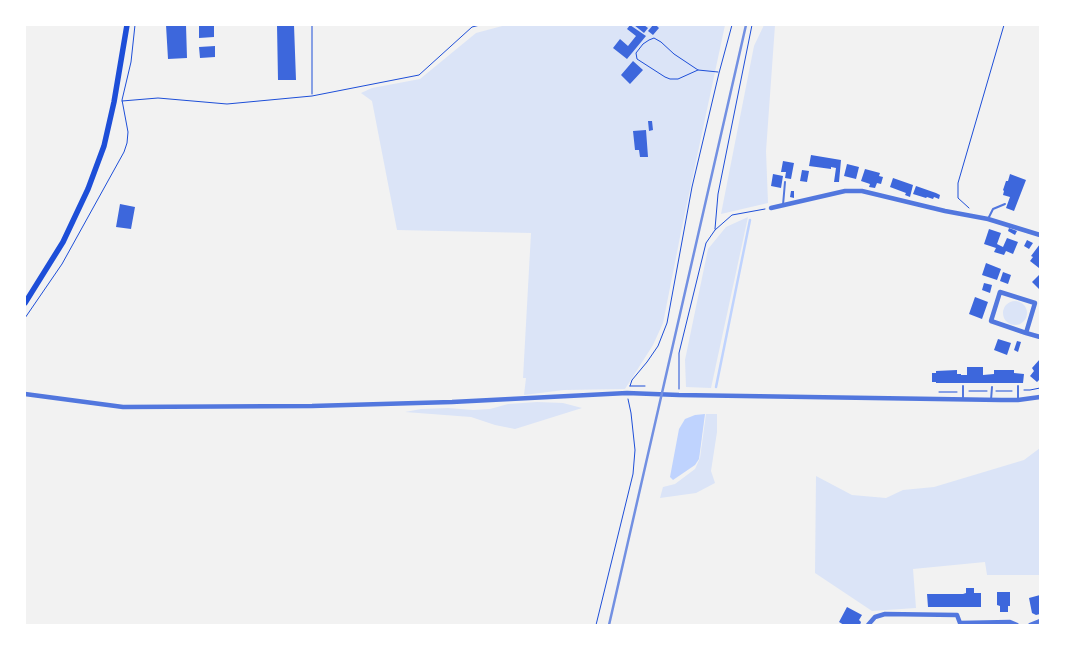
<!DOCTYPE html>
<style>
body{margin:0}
#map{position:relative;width:1065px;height:650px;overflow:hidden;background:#f2f2f2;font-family:"IBM Plex Serif",serif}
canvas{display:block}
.frame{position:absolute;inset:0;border:26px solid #fff;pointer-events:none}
</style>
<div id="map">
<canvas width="1065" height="650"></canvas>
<div class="frame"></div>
</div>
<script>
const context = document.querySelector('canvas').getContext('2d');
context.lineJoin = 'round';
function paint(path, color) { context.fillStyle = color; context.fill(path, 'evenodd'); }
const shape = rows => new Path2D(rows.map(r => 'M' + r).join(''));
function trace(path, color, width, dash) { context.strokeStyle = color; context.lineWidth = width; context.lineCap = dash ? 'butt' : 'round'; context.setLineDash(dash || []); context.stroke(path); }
const green = shape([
 [506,25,725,25,682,227,663,323,653,345,625,389,564,390,524,395,526,378,523,378,531,233,397,230,372,101,361,93,372,88,420,79,476,33],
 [764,25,775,25,766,151,768,203,721,214,754,46],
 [748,217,711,388,686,387,685,360,708,249,726,227],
 '1003 313a12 12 0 1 1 24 0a12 12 0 1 1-24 0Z',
 [537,402,563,403,582,408,515,429,495,425,471,417,405,412,421,409,448,408,473,410,490,409,508,404],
 [706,414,717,414,717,432,711,471,715,483,696,493,660,498,663,487,675,484,695,469,700,458],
 [1040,448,1040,575,987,575,985,562,913,569,916,608,872,611,815,573,816,476,852,495,886,498,903,490,934,487,1024,460]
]);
const water = shape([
 [705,414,699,459,695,465,673,480,670,477,679,429,685,419,695,415]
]);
const stream = shape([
 [716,387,750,220]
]);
const building = shape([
 [166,25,186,25,187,58,168,59],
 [199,25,214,25,214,37,199,38],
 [277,25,294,25,296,80,278,80],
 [630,25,646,36,627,59,613,48,620,39,628,46,636,36,627,29],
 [634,25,644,25,648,28,644,33],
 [653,25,656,25,659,28,653,35,648,31],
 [215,46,215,57,200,58,199,47],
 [633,61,643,70,630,84,621,75],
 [648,121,652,121,653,130,649,131],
 [646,130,648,157,640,157,639,150,635,150,633,131],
 [811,155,841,160,839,182,834,182,836,168,831,167,831,169,809,166],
 [783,161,794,163,791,179,785,178,786,172,781,172],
 [847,164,859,167,856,179,844,176],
 [865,169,880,173,879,176,883,177,881,184,877,183,875,188,869,187,870,184,861,181],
 [802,170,809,171,807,182,800,181],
 [773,174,783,176,781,188,771,186],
 [1010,174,1026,180,1014,211,1006,208,1010,197,1003,195,1004,191,1003,190,1006,181,1008,181],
 [893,178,913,185,910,197,905,195,906,193,890,187],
 [916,186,936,193,940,195,939,199,934,197,933,199,927,197,926,198,913,194],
 [791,191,794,191,794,198,790,197],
 [120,204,135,207,131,229,116,227],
 [1009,228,1017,231,1015,235,1008,231],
 [989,229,1001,233,997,244,1003,247,1007,238,1018,242,1013,254,1006,251,1004,255,994,252,996,248,984,244],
 [1027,240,1033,243,1029,249,1024,246],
 [1040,244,1040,267,1039,268,1030,261,1033,257,1031,256],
 [986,263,1001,269,997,280,982,275],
 [1003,272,1011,275,1008,284,1000,281],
 [1040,274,1040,290,1032,282],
 [984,283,992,285,990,293,982,290],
 [975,297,988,302,982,319,969,314],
 [998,339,1011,343,1007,355,994,350],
 [1017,341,1021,342,1018,352,1014,350],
 [1040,359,1040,379,1037,382,1030,376,1034,371,1032,368],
 [967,367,983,367,983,375,994,374,994,370,1014,370,1014,373,1024,374,1023,383,936,383,936,382,932,382,932,373,936,373,936,371,957,370,957,374,961,374,961,375,967,375],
 [966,588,974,588,974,593,981,593,981,607,928,607,927,594,963,594,966,593],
 [997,592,1010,592,1010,606,1008,606,1008,612,1000,612,1000,606,997,605],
 [1040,595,1040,614,1036,615,1032,613,1029,598],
 [847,607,862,615,859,620,861,622,860,625,844,625,839,622]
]);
const path = shape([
 [312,25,312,94],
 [698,70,678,79,670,79,665,77,637,59,636,53,643,44,649,40,654,38,661,42,674,54,698,70,718,72],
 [122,101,158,98,227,104,312,96,419,75,472,27,480,25],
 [969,208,958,198,958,183,1004,25],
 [715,229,718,194,752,25],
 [25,318,62,264,124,152,127,143,128,132,122,100,131,62,135,25],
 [630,386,632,380,647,362,658,346,667,323,692,187,719,73,732,25],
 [630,386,645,386],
 [679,389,679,353,706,243,715,230,732,215,765,209],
 [1024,390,1030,390,1040,388],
 [969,391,987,391],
 [996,391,1012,391],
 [939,392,957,392],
 [596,625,633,474,635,450,631,413,628,399]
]);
const service = shape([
 [783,205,785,182],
 [988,219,993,209,1005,204],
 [1018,386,1018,400],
 [963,399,963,386],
 [991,400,992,387]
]);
const minor = shape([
 [771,208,845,191,862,191,945,211,988,219,1040,235],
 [1026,333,1035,303,1000,292,991,321,1026,333,1040,337],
 [25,394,123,407,312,406,452,402,627,393,679,395,1001,400,1018,400,1040,397],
 [868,625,875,617,885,614,957,615,960,623,1010,622,1017,625],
 [1030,625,1040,621]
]);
const secondary = shape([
 [25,303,63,242,88,189,104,146,114,102,127,25]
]);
const rail = shape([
 [609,625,746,25]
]);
paint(green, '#dbe4f7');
paint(water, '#bfd3fe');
trace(stream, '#bfd3fe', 2.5);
paint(building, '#3d67dc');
trace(path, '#1d4ed8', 1);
trace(service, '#5277de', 2);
trace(minor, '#5277de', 4.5);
trace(secondary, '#1d4ed8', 5.5);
trace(rail, '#7290e2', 2.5);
</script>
